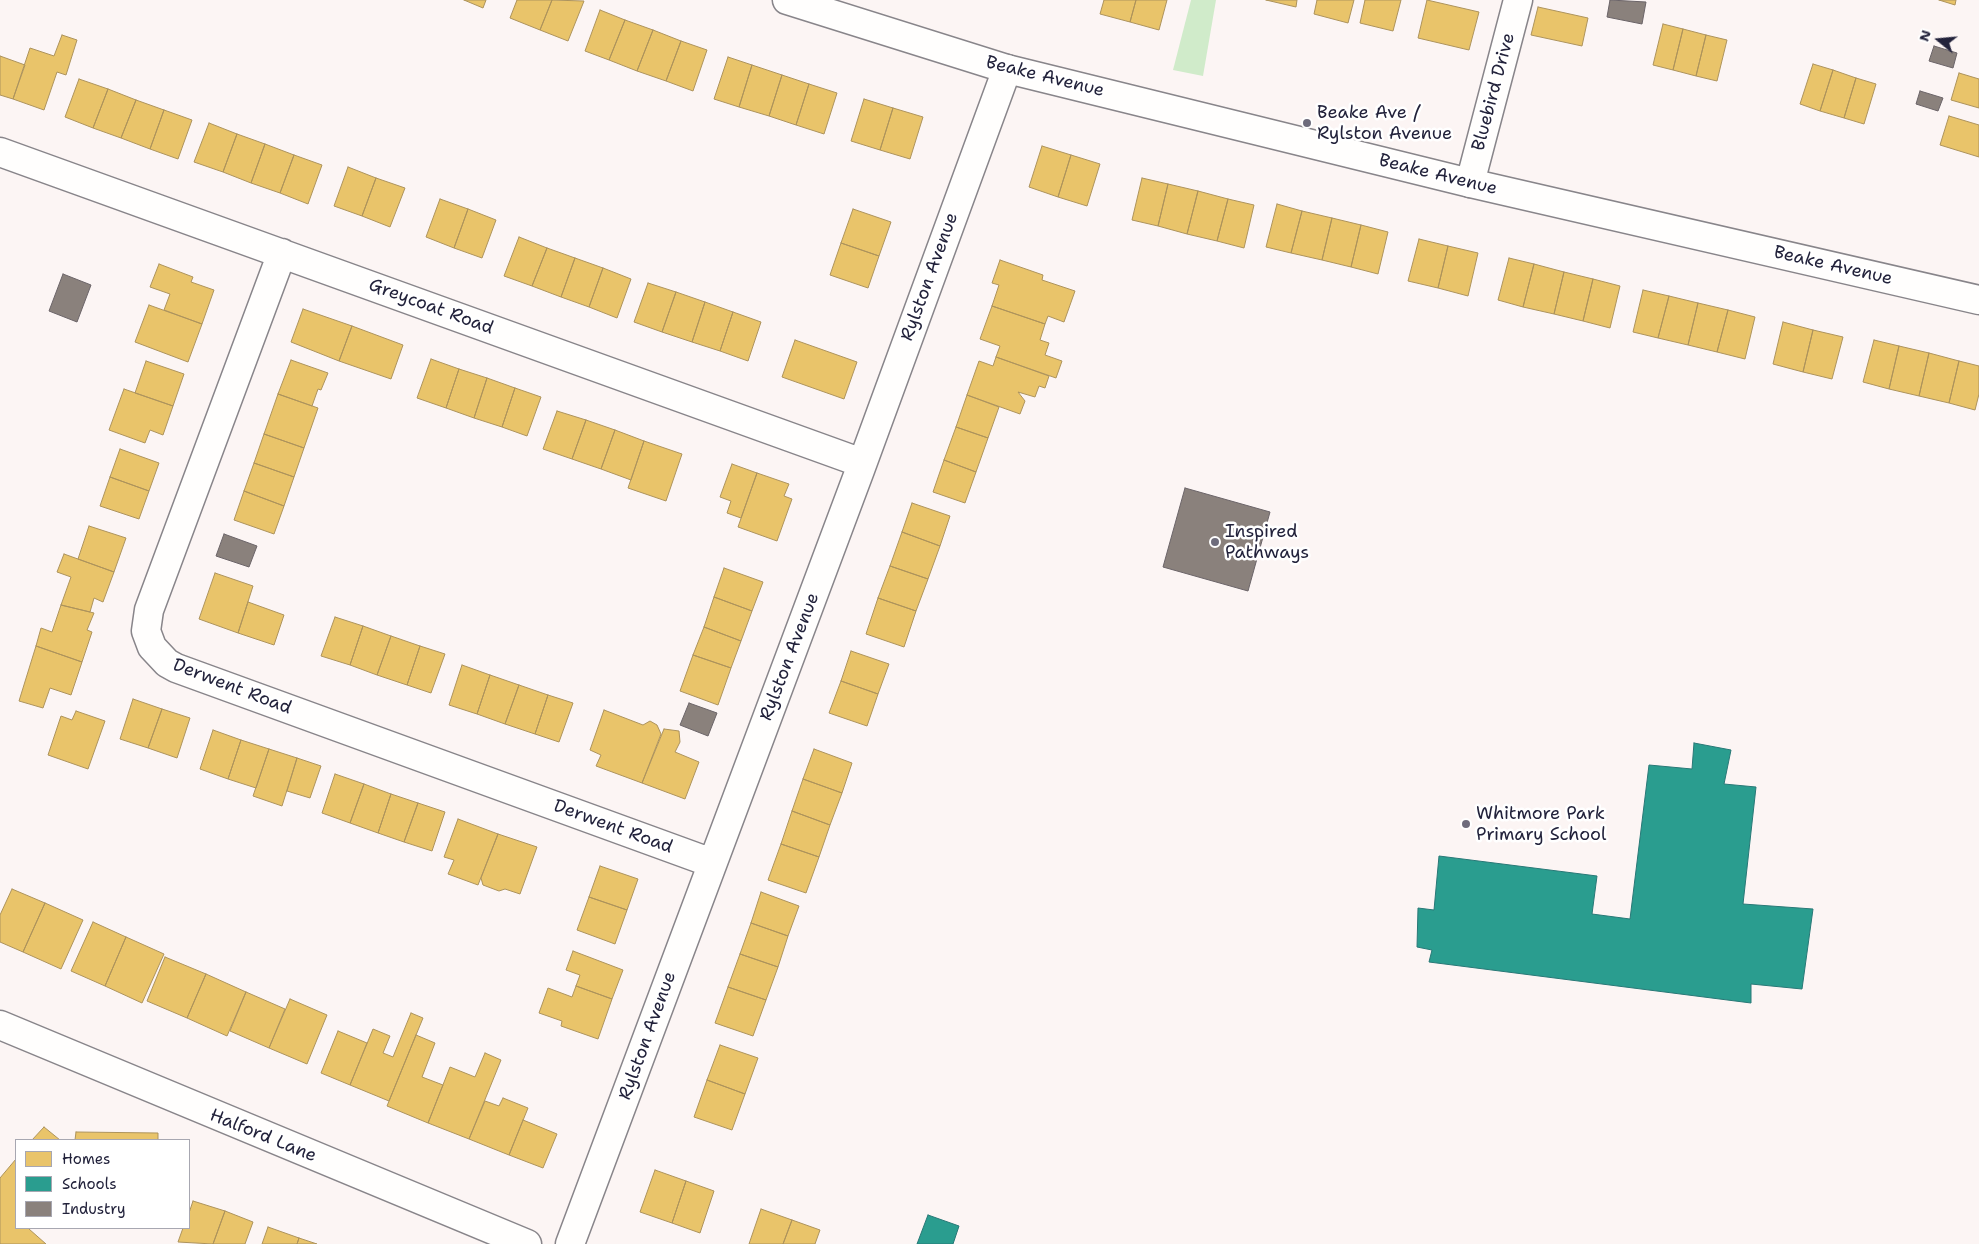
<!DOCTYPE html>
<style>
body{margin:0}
#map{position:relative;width:1979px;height:1244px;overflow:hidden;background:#fcf5f4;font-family:"Shantell Sans",sans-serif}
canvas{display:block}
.legend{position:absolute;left:15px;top:1139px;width:175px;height:90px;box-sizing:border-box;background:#fff;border:1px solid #a7a7b1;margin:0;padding:6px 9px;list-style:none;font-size:15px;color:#22223b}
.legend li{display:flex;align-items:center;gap:10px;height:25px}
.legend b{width:25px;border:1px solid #a7a7b1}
.north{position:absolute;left:1914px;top:15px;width:50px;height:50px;-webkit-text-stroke:4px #fff;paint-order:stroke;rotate:287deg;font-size:14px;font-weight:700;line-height:20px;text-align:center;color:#22223b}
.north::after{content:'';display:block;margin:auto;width:18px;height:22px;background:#22223b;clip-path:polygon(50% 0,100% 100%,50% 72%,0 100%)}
</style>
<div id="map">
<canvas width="1979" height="1244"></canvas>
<ul class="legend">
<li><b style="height:14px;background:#e9c46a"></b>Homes</li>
<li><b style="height:14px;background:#2a9d8f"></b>Schools</li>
<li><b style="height:14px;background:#8a817c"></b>Industry</li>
</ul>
<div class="north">N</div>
</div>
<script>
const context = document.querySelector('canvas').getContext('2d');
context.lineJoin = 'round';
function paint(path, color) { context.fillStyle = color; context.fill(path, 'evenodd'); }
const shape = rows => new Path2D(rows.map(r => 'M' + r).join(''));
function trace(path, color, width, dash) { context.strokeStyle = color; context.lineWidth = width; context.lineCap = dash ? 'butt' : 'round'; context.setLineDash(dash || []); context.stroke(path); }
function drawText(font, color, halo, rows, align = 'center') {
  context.font = font + ' "Shantell Sans",sans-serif'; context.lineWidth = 5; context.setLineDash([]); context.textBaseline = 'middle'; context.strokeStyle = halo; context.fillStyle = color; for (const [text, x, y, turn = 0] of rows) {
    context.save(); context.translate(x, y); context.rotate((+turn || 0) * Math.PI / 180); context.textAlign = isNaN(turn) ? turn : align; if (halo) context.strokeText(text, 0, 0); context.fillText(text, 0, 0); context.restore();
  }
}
const green = shape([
 [1191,0,1216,0,1203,76,1173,70]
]);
const homes = shape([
 [464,0,486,0,483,8,464,0],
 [517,0,552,0,540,30,510,18,517,0],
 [552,0,584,1,568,41,540,30,552,0],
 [1104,0,1136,0,1130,22,1100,14,1104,0],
 [1136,0,1167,0,1159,30,1130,22,1136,0],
 [1266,0,1297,0,1296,7,1266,0],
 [1317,0,1354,0,1348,23,1314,14,1317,0],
 [1365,0,1401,0,1393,31,1360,23,1365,0],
 [1427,0,1479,12,1469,50,1418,38,1427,0],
 [1939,0,1956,0,1955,5,1939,0],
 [1538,7,1588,18,1582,46,1531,35,1538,7],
 [600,10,625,20,609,60,585,51,600,10],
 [625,20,653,30,637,71,609,60,625,20],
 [1663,24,1683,29,1673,70,1653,65,1663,24],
 [1683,29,1706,35,1696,76,1673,70,1683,29],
 [653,30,681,41,666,81,637,71,653,30],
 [62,35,77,40,66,75,57,72,44,110,13,99,30,48,54,56,62,35],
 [1706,35,1727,40,1717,81,1696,76,1706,35],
 [681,41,707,50,693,91,666,81,681,41],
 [0,56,25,65,13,99,0,95,0,56],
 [728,57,752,65,739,107,714,99,728,57],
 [1813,64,1833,70,1820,111,1800,104,1813,64],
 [752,65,782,75,769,116,739,107,752,65],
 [1833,70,1856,78,1844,118,1820,111,1833,70],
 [1959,73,1979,79,1979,108,1951,100,1959,73],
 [782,75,809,84,796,125,769,116,782,75],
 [1856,78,1876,84,1864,124,1844,118,1856,78],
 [79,79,108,89,93,128,65,117,79,79],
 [809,84,837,93,824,134,796,125,809,84],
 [108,89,136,100,121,138,93,128,108,89],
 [864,99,893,108,880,150,851,141,864,99],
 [136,100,164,110,150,149,121,138,136,100],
 [893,108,923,117,910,159,880,150,893,108],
 [164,110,192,120,178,159,150,149,164,110],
 [1949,116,1979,125,1979,157,1940,145,1949,116],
 [209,123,237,134,223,172,194,162,209,123],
 [237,134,265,144,251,183,223,172,237,134],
 [265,144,294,155,280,193,251,183,265,144],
 [1042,146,1071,155,1058,197,1029,187,1042,146],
 [294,155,322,165,308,204,280,193,294,155],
 [1071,155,1100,164,1087,206,1058,197,1071,155],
 [348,167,376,178,362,216,334,206,348,167],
 [376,178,405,188,390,227,362,216,376,178],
 [1142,178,1168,184,1158,226,1132,220,1142,178],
 [1168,184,1198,191,1187,234,1158,226,1168,184],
 [1198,191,1228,199,1217,241,1187,234,1198,191],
 [440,199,468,209,454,248,426,237,440,199],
 [1228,199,1254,205,1244,248,1217,241,1228,199],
 [1277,204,1302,211,1291,253,1266,247,1277,204],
 [468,209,496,220,482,258,454,248,468,209],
 [853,209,891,222,879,256,841,243,853,209],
 [1302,211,1332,218,1322,260,1291,253,1302,211],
 [1332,218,1361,225,1351,267,1322,260,1332,218],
 [1361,225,1388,232,1378,274,1351,267,1361,225],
 [519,237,547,248,532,286,504,276,519,237],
 [1419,239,1448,246,1438,288,1408,281,1419,239],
 [841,243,879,256,868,288,830,275,841,243],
 [1448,246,1478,253,1468,296,1438,288,1448,246],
 [547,248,575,258,561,297,532,286,547,248],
 [575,258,603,268,589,307,561,297,575,258],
 [1509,258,1534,264,1523,307,1498,300,1509,258],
 [1000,260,1043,275,1042,280,1075,291,1064,322,1048,316,1045,324,992,306,999,285,992,283,1000,260],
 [159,264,193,277,191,282,214,290,202,324,164,310,170,294,150,287,159,264],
 [1534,264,1564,272,1554,314,1523,307,1534,264],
 [603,268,631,279,617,318,589,307,603,268],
 [1564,272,1593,279,1583,321,1554,314,1564,272],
 [1593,279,1620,286,1610,328,1583,321,1593,279],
 [648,283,676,292,662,332,634,322,648,283],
 [1643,290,1669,296,1658,338,1633,332,1643,290],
 [676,292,705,302,692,342,662,332,676,292],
 [1669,296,1698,303,1688,345,1658,338,1669,296],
 [705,302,733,312,720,351,692,342,705,302],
 [1698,303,1728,310,1717,352,1688,345,1698,303],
 [149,305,202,324,188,362,135,342,149,305],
 [992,306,1045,324,1040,340,1049,343,1045,355,1062,361,1056,378,996,357,1000,346,980,339,992,306],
 [303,309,352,326,339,361,291,342,303,309],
 [1728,310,1755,317,1745,359,1717,352,1728,310],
 [733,312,761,322,748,361,720,351,733,312],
 [1783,322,1813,330,1803,372,1773,364,1783,322],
 [352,326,403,345,391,379,339,361,352,326],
 [1813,330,1843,337,1832,379,1803,372,1813,330],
 [795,340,857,362,844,399,782,377,795,340],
 [1874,340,1899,346,1889,389,1863,382,1874,340],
 [1899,346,1929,353,1919,396,1889,389,1899,346],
 [1929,353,1959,361,1949,403,1919,396,1929,353],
 [996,357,1049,376,1045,388,1039,386,1035,397,1018,392,1025,401,1020,414,967,395,979,361,993,366,996,357],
 [431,359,459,369,446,408,417,398,431,359],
 [291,360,328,373,321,390,318,389,312,406,278,394,291,360],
 [146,361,184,374,173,406,135,393,146,361],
 [1959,361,1979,366,1979,394,1975,410,1949,403,1959,361],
 [459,369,487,378,474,418,446,408,459,369],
 [487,378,515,388,502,427,474,418,487,378],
 [515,388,541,397,527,436,502,427,515,388],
 [124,389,173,406,163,435,150,430,145,443,109,430,124,389],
 [278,394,318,408,304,448,264,434,278,394],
 [967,395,999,407,988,438,956,427,967,395],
 [557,411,586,420,572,459,543,449,557,411],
 [586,420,615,430,601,469,572,459,586,420],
 [956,427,988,438,976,472,944,460,956,427],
 [615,430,644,441,631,480,601,469,615,430],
 [264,434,304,448,294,477,254,463,264,434],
 [644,441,682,454,666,501,628,488,644,441],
 [120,449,159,463,149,491,110,477,120,449],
 [944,460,976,472,965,503,933,492,944,460],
 [254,463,294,477,284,506,244,491,254,463],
 [732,464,757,473,741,518,727,513,731,501,720,497,732,464],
 [757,473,789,484,784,496,792,499,777,541,738,527,757,473],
 [110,477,149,491,139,519,100,506,110,477],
 [244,491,284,506,274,534,234,520,244,491],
 [912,503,950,516,940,546,902,532,912,503],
 [89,526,126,538,114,572,78,559,89,526],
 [902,532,940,546,928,579,890,566,902,532],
 [64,554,114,572,103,602,94,598,90,612,61,605,71,577,57,572,64,554],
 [890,566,928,579,916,611,878,598,890,566],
 [724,568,763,582,752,611,714,597,724,568],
 [215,573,253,586,238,633,199,619,215,573],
 [714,597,752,611,741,641,704,627,714,597],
 [878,598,916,611,904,647,866,634,878,598],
 [248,602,284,615,274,645,238,633,248,602],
 [61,605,94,613,87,630,92,632,82,662,36,646,41,628,52,632,61,605],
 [335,617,363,626,350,665,321,656,335,617],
 [363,626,391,636,377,675,350,665,363,626],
 [704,627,741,641,731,668,693,655,704,627],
 [391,636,420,646,407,685,377,675,391,636],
 [36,646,82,662,71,695,50,688,43,708,19,701,36,646],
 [420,646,445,654,431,693,407,685,420,646],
 [851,651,889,664,878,694,841,681,851,651],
 [693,655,731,668,718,705,680,691,693,655],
 [462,665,490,675,477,714,449,705,462,665],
 [490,675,519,685,505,724,477,714,490,675],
 [841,681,878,694,867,726,829,713,841,681],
 [519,685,548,695,535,734,505,724,519,685],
 [548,695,573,703,559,742,535,734,548,695],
 [133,699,162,709,148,748,120,739,133,699],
 [162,709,190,718,177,758,148,748,162,709],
 [604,710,643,725,650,721,657,725,661,734,642,783,596,766,601,755,590,750,604,710],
 [76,711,105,721,88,769,48,755,61,716,72,720,76,711],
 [664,729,679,731,680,742,675,752,699,762,685,799,642,783,664,729],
 [213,730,241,740,228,779,200,769,213,730],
 [241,740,269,749,256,788,228,779,241,740],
 [269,749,297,758,282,806,253,796,269,749],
 [814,749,852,763,842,793,803,779,814,749],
 [297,758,321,766,310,798,287,791,297,758],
 [335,774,364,784,350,823,322,813,335,774],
 [803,779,842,793,830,825,792,811,803,779],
 [364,784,391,794,378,833,350,823,364,784],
 [391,794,418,803,404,842,378,833,391,794],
 [418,803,445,812,432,851,404,842,418,803],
 [792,811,830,825,819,857,781,844,792,811],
 [458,819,498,834,478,885,448,874,454,860,444,857,458,819],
 [498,834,537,847,520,894,505,889,499,891,483,885,481,878,498,834],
 [781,844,819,857,806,893,768,880,781,844],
 [600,866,638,879,627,910,589,897,600,866],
 [12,889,45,903,23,952,0,942,0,915,12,889],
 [761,892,799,906,788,936,751,923,761,892],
 [589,897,627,910,615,944,577,930,589,897],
 [45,903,83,920,61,969,23,952,45,903],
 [93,922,126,937,105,986,71,971,93,922],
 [751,923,788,936,778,967,740,954,751,923],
 [126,937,164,954,142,1003,105,986,126,937],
 [573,951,623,970,612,999,576,986,580,975,566,970,573,951],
 [740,954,778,967,766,1000,728,987,740,954],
 [165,957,206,974,187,1018,147,1001,165,957],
 [206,974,246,992,227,1036,187,1018,206,974],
 [576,986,612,999,598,1039,561,1026,562,1021,539,1013,548,988,572,997,576,986],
 [728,987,766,1000,753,1036,715,1023,728,987],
 [246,992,285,1009,269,1048,230,1031,246,992],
 [290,999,327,1015,307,1064,269,1048,290,999],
 [411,1013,423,1018,389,1101,350,1085,373,1029,390,1036,383,1053,393,1057,411,1013],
 [338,1031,367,1043,350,1085,321,1073,338,1031],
 [416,1035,435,1043,422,1077,443,1085,428,1123,387,1106,416,1035],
 [720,1045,758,1058,745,1094,707,1080,720,1045],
 [485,1053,501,1060,469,1139,428,1123,450,1067,475,1077,485,1053],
 [707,1080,745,1094,732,1130,694,1117,707,1080],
 [503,1098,528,1108,509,1155,469,1139,485,1101,499,1106,503,1098],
 [523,1120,557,1134,543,1168,509,1155,523,1120],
 [44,1127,60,1140,32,1140,44,1127],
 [76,1132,158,1133,158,1140,75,1140,76,1132],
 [16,1159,16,1228,30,1228,29,1229,46,1244,0,1244,0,1178,16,1159],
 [655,1170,686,1181,672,1223,640,1212,655,1170],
 [686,1181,714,1191,700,1233,672,1223,686,1181],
 [193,1201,225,1211,213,1244,178,1242,183,1228,189,1228,189,1213,193,1201],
 [761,1209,792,1220,783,1244,749,1244,761,1209],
 [225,1211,253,1222,245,1244,213,1244,225,1211],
 [792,1220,820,1230,815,1244,783,1244,792,1220],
 [268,1227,299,1238,297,1244,262,1244,268,1227],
 [299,1238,317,1244,297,1244,299,1238]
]);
const schools = shape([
 [1694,743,1731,750,1724,784,1756,787,1743,904,1813,909,1802,989,1751,984,1751,1003,1429,962,1432,950,1417,947,1418,908,1434,910,1439,856,1597,876,1592,914,1630,919,1649,765,1692,769,1694,743],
 [928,1215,959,1226,953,1244,917,1244,928,1215]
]);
const industry = shape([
 [1610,0,1646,2,1642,24,1607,17,1610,0],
 [1934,46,1957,53,1953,68,1929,61,1934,46],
 [1920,91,1943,98,1938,111,1916,104,1920,91],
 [63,274,91,285,77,322,49,311,63,274],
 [1185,488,1270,512,1248,591,1163,567,1185,488],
 [224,534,257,546,249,567,216,556,224,534],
 [689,703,717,713,708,736,680,725,689,703]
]);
const minor = shape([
 [0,152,862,463],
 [1470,183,1518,0],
 [282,253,149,610,146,631,152,647,167,663,176,668,712,863],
 [0,1025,527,1244],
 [570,1244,860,470,1007,69]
]);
const tertiary = shape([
 [787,0,1007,69,1470,183,1979,300]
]);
const markers = [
 [1307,123,5,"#6e6c7c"],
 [1215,542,5,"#6e6c7c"],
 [1466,824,5,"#6e6c7c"]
];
const streetNames = [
 ["Beake Avenue",1045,77,14],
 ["Bluebird Drive",1494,92,-75],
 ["Beake Avenue",1438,175,14],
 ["Beake Avenue",1833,266,13],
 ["Rylston Avenue",930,277,-70],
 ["Greycoat Road",431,307,20],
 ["Rylston Avenue",790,657,-69],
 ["Derwent Road",232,687,21],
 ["Derwent Road",613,827,20],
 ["Rylston Avenue",648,1036,-70],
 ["Halford Lane",263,1136,22]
];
const poiNames = [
 ["Beake Ave /",1317,113],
 ["Rylston Avenue",1317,134],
 ["Inspired",1225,532],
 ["Pathways",1225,553],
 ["Whitmore Park",1476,814],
 ["Primary School",1476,835]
];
paint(green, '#d0ebca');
paint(homes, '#e9c46a');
trace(homes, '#ad935c', 1);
paint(schools, '#2a9d8f');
trace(schools, '#287876', 1);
paint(industry, '#8a817c');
trace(industry, '#6b6468', 1);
trace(minor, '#88858a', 31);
trace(tertiary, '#88858a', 31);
trace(minor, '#fffefd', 28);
trace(tertiary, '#fffefd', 28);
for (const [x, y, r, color] of markers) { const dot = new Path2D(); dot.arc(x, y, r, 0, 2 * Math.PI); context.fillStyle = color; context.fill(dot); trace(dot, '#fff', 2); }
drawText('18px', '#22223b', '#fff', streetNames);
drawText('18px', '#22223b', '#fff', poiNames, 'left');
</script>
